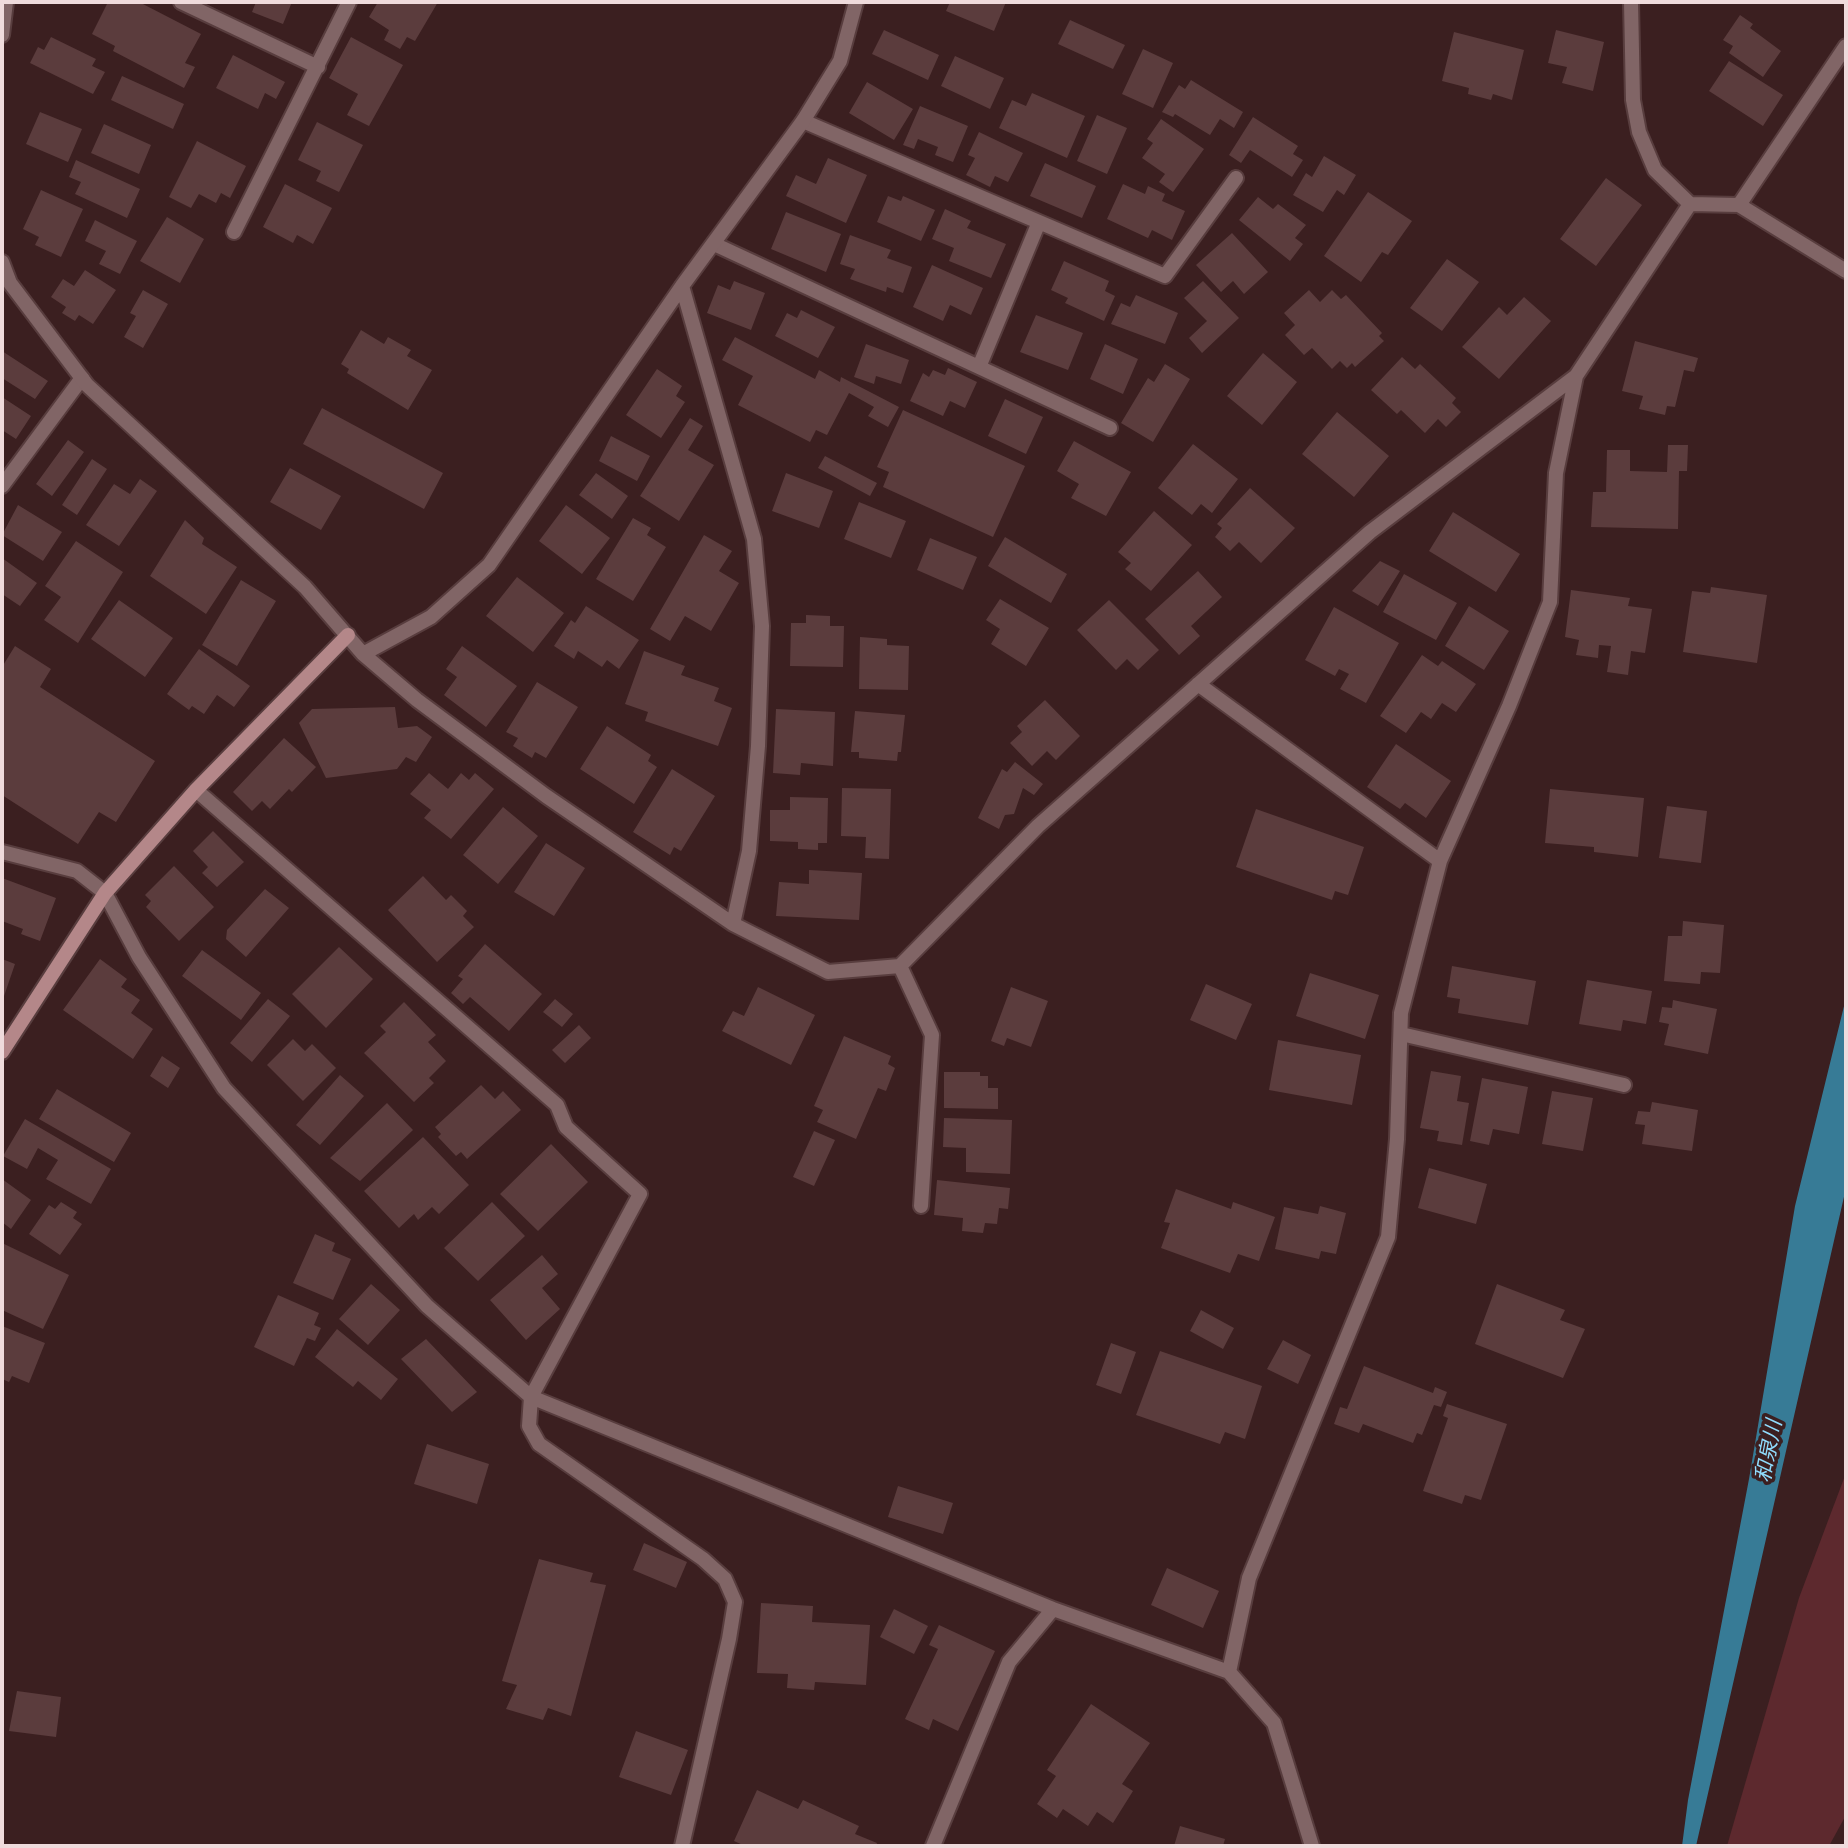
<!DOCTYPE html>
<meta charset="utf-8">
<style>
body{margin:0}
#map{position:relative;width:1848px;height:1848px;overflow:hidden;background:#3b1f20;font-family:Inter,sans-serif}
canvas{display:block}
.frame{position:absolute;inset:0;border:4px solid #efdbdc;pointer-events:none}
</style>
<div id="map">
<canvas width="1848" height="1848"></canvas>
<div class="frame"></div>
</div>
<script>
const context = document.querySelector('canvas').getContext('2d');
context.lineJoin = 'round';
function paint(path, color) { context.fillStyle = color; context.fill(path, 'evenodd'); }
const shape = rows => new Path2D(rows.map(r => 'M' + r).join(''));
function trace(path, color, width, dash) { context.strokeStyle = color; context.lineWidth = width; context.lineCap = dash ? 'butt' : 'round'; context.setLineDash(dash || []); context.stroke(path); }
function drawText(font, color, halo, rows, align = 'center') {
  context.font = font + ' Inter,"Noto Sans JP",sans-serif'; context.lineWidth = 7; context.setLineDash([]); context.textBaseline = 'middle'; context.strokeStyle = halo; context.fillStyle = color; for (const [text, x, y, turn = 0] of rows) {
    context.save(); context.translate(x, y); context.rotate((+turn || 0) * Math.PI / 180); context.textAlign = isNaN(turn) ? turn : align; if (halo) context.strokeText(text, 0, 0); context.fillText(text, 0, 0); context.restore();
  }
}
const green = shape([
 [1846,1473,1846,1815,1829,1846,1727,1846,1799,1598]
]);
const water = shape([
 [1846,998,1846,1188,1696,1846,1682,1846,1688,1800,1749,1479,1795,1206]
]);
const building = shape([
 [108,2,139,2,201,34,185,63,195,67,184,88,113,51,115,46,92,34],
 [256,2,292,2,283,24,252,12],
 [378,2,438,2,415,41,407,37,400,49,384,40,389,30,369,17],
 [950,2,1006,2,994,31,946,11],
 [1740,15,1753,24,1750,28,1781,51,1763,77,1729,53,1733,46,1723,40],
 [1070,20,1125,45,1113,69,1058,44],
 [884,30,939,55,928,80,872,54],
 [1556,30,1604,42,1593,91,1562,83,1567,67,1548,63],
 [1454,32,1524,50,1512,100,1493,94,1491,100,1468,94,1469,88,1442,81],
 [51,37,96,59,92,66,105,72,93,94,30,63,38,47,44,50],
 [351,37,403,65,369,126,347,115,358,94,329,78],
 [1143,49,1173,63,1153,108,1122,94],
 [233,55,285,82,276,99,265,93,258,109,216,88],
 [955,56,1004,78,990,109,941,86],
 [1729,61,1783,95,1763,126,1709,91],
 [122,76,184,104,173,129,111,100],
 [1191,80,1243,112,1234,128,1220,119,1210,135,1175,114,1173,117,1162,112,1179,85,1185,89],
 [867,82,913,109,894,140,849,113],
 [1032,93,1085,116,1067,158,999,128,1012,100,1026,106],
 [920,106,968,126,953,162,935,155,938,147,918,139,914,149,903,145],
 [40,112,82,129,68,162,26,144],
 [1097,115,1127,128,1107,174,1077,161],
 [1253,117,1298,146,1293,154,1303,160,1292,177,1250,150,1241,163,1229,155],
 [1161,119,1204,149,1173,192,1159,182,1165,174,1142,158,1153,143,1147,139],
 [317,122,363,145,339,192,316,181,321,171,298,160],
 [104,124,151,145,139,174,91,153],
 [979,132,1023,153,1008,182,995,176,990,187,966,175,975,158,968,155],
 [197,141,246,166,230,198,221,193,216,203,199,194,191,208,169,197],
 [1324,156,1356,175,1344,195,1337,190,1323,212,1293,195,1306,173,1312,177],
 [828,158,867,175,846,223,786,196,796,175,816,184],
 [76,160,140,189,127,218,75,194,81,182,69,177],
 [1045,163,1096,186,1082,218,1030,196],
 [1606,178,1642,205,1596,266,1560,239],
 [285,184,332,208,313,244,297,235,293,243,263,227],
 [1123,184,1145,194,1148,186,1165,194,1162,201,1185,211,1172,240,1152,230,1148,238,1107,219],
 [41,190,83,209,61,257,35,245,39,237,23,229],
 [1368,192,1412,221,1388,255,1382,252,1361,282,1324,256],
 [888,196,901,201,903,196,935,210,921,241,877,222],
 [1258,197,1273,209,1278,204,1306,225,1295,238,1303,244,1290,261,1239,220],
 [945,209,971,221,967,228,1006,244,991,278,949,261,954,248,932,239],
 [786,212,841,234,826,272,771,249],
 [167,217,204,239,180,283,140,261],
 [95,220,137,241,120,274,99,264,106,251,85,241],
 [1232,233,1268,272,1244,294,1233,281,1221,292,1196,265],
 [850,235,891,250,887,258,912,267,903,293,887,287,886,292,850,279,855,269,840,264],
 [1447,259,1479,282,1442,331,1410,308],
 [1064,261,1109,281,1105,291,1115,296,1104,321,1065,303,1068,298,1051,290],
 [932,265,983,288,971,315,950,305,943,321,913,307],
 [85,270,116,290,93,324,79,315,75,321,62,313,66,307,51,297,63,279,74,286],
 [734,281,765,293,751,330,707,313,718,285,730,290],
 [1203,281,1239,318,1202,353,1189,338,1207,321,1184,298],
 [143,290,168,304,143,348,124,337,136,316,130,313],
 [1309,290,1320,302,1332,290,1341,299,1346,295,1382,333,1379,336,1384,341,1355,367,1352,363,1347,368,1340,361,1332,369,1312,348,1304,355,1285,335,1295,325,1284,313],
 [1136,295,1178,313,1165,344,1111,324,1121,303,1130,307],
 [1524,297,1551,321,1499,379,1462,347,1499,307,1507,315],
 [801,310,835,327,818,358,775,336,787,313,797,318],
 [1036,315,1083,333,1068,370,1020,352],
 [361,330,384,344,388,337,411,350,407,356,432,370,408,410,347,373,349,369,341,364],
 [735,337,815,379,819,370,840,382,841,377,899,407,888,427,868,416,874,407,849,393,827,435,816,430,810,442,738,405,753,376,722,360],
 [1635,341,1698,358,1694,372,1684,370,1675,407,1667,406,1665,415,1639,409,1643,396,1622,391],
 [866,344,909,360,901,384,876,376,874,384,854,377],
 [1105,344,1138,359,1123,394,1090,379],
 [2,351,48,381,35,399,2,378],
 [1263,353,1297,382,1262,425,1227,396],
 [1402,357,1415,369,1420,364,1456,398,1452,403,1461,412,1446,427,1438,419,1425,433,1401,410,1397,414,1371,390],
 [1165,364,1190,379,1153,442,1121,423,1148,378,1154,382],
 [948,368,977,382,965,408,950,401,943,416,910,401,923,373,929,377,933,370,945,375],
 [657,369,682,386,676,396,685,402,661,438,626,415],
 [2,397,31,416,16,439,2,430],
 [1005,399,1043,417,1026,454,988,436],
 [322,408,443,473,424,509,303,444],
 [903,410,1025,466,993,537,883,487,889,472,877,467],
 [1337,412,1389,456,1354,497,1302,454],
 [690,418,703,426,688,450,714,465,679,521,640,496],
 [611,436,650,456,637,481,599,461],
 [68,440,84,452,52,496,36,484],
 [1074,441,1131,472,1106,516,1071,498,1079,484,1057,471],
 [1193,444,1238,479,1212,513,1201,504,1192,515,1158,488],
 [1668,445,1688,445,1687,471,1679,471,1678,529,1591,527,1593,492,1606,492,1607,450,1630,450,1630,471,1667,472],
 [825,456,877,483,870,496,818,468],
 [92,459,107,469,77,515,62,505],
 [290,468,341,496,321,530,270,502],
 [596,473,628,496,612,519,579,495],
 [786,473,833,491,819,528,772,511],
 [140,479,157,491,119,546,86,525,114,484,130,494],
 [1250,488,1295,528,1261,563,1239,542,1230,551,1215,537,1222,528,1217,524],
 [859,502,906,521,891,558,844,539],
 [18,505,62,532,43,561,2,535],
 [566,505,610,538,582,574,539,541],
 [1154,511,1192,545,1151,591,1125,569,1131,563,1118,552],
 [1453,512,1520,554,1496,592,1429,551],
 [633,518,651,528,647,535,666,547,633,601,596,579],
 [185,520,204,538,202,544,237,567,206,614,150,576],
 [704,535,732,551,719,571,739,583,711,631,685,616,670,641,650,629],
 [1005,537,1067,574,1051,603,988,566],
 [930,538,977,557,963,590,917,570],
 [76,541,123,572,78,643,44,620,61,597,45,586],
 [2,558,37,583,20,606,2,594],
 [1380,561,1400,571,1378,606,1352,591],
 [1198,571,1222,597,1191,626,1200,636,1179,655,1145,619],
 [1404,574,1457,603,1436,640,1383,612],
 [517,577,564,613,533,652,486,616],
 [241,580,276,601,237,666,202,645],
 [1711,587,1767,595,1757,663,1683,652,1692,591,1710,593],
 [1571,590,1630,598,1628,606,1652,609,1645,653,1631,651,1628,675,1607,672,1611,646,1599,645,1598,658,1576,655,1579,640,1565,637],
 [1000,599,1049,628,1026,666,991,644,1000,629,986,620],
 [119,600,173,638,145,677,91,639],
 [1109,600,1159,650,1138,670,1127,659,1116,670,1077,630],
 [586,606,639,640,619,669,607,660,602,667,578,651,574,659,554,646,571,620,575,623],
 [1469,606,1509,631,1484,670,1445,646],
 [1334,607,1399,643,1366,703,1340,689,1349,674,1339,669,1335,676,1305,660],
 [806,615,830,616,830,626,844,626,843,667,790,666,791,623,806,623],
 [860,637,887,639,887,645,909,646,908,690,859,689],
 [15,646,51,669,40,687,155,761,116,822,99,812,78,844,2,795,2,667],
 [462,646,517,686,486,727,444,695,457,677,446,669],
 [199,649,250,686,234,707,217,695,204,714,192,706,189,710,167,694],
 [644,651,685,666,681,675,719,688,714,701,732,708,718,746,645,721,648,712,625,704],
 [1422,655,1438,666,1442,661,1476,684,1456,712,1442,703,1431,719,1421,712,1406,733,1380,716],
 [537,682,578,707,546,758,535,752,532,758,513,746,518,738,506,732],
 [1045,700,1080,736,1056,760,1047,751,1032,766,1010,743,1022,732,1017,726],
 [395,707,398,728,417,726,432,737,416,762,406,757,397,769,326,778,299,723,312,709],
 [776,709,835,712,833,766,801,763,800,775,773,773],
 [855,711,905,715,901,752,898,752,897,761,859,758,859,752,851,752],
 [607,726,651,755,648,761,657,767,634,804,580,769],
 [284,738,316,767,292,792,289,789,270,809,262,801,252,811,233,792],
 [1396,744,1451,781,1426,818,1405,803,1400,809,1367,787],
 [1015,762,1043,784,1034,795,1023,788,1014,814,1005,815,999,829,978,818,1002,769,1007,772],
 [672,769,715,796,681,851,674,847,670,855,633,832],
 [429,773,448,789,461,773,469,780,475,773,494,789,451,839,424,818,431,810,410,794],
 [842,788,891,789,889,859,865,858,866,837,841,836],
 [1550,789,1644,798,1638,857,1594,852,1594,847,1545,843],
 [790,797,828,798,827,843,818,843,818,850,798,849,798,842,770,841,770,810,790,810],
 [1667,806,1707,811,1701,863,1659,858],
 [503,807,538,836,498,884,463,855],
 [1256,809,1364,847,1348,895,1335,891,1332,900,1236,867],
 [213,831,244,862,217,887,202,873,208,867,193,851],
 [546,843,585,868,554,916,514,892],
 [174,866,214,907,179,941,146,907,151,901,145,895],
 [809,870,862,873,859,920,776,916,779,882,809,884],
 [423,876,446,900,451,895,467,911,463,916,474,927,437,962,388,910],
 [2,878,56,898,40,941,21,934,23,929,2,921],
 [265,889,289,908,246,957,226,939,227,930],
 [1683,921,1724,925,1720,973,1701,972,1700,984,1664,981,1668,936,1682,936],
 [485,944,542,994,509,1031,470,997,463,1004,451,993,463,979,458,976],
 [339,947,373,979,326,1028,292,994],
 [202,950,261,993,241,1020,182,976],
 [2,959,15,964,2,1002],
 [100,959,127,979,121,987,140,1000,131,1013,153,1029,133,1059,63,1010],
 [1452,966,1536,981,1528,1025,1458,1013,1460,999,1447,997],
 [1310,973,1379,995,1365,1039,1296,1016],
 [1587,980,1652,991,1646,1024,1623,1020,1621,1031,1579,1024],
 [1206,984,1252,1004,1236,1040,1190,1020],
 [758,987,815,1015,791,1065,722,1031,733,1011,744,1016],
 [1011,987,1048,1001,1031,1047,1007,1038,1004,1046,991,1041],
 [268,999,290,1016,252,1062,230,1043],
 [555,999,573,1014,562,1027,543,1012],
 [1673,1000,1717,1009,1708,1054,1664,1045,1669,1024,1659,1022,1662,1007,1672,1008],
 [404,1002,436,1035,428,1042,446,1061,429,1078,434,1083,414,1102,364,1053,386,1032,380,1026],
 [579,1025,591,1038,565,1063,552,1050],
 [844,1036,891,1056,888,1064,895,1068,886,1091,878,1088,856,1139,817,1122,823,1110,814,1106],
 [293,1039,305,1051,312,1044,336,1068,303,1101,267,1065],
 [1278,1040,1361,1055,1352,1105,1269,1090],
 [162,1056,180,1068,168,1088,150,1076],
 [1431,1071,1461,1076,1457,1101,1469,1103,1462,1145,1437,1141,1439,1131,1420,1128],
 [944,1072,980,1072,980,1076,988,1076,988,1088,998,1088,998,1109,944,1108],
 [340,1075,364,1096,320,1145,296,1125],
 [1482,1078,1528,1087,1519,1134,1493,1129,1489,1145,1470,1141],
 [481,1085,495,1099,503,1091,521,1110,467,1159,461,1152,456,1156,438,1137,441,1134,435,1127],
 [57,1089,131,1133,114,1162,39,1119],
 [1552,1091,1593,1098,1583,1151,1542,1144],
 [1652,1102,1698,1110,1692,1151,1642,1144,1645,1125,1635,1124,1638,1111,1650,1112],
 [387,1103,413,1130,360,1181,330,1158],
 [944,1118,1012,1120,1010,1174,966,1172,966,1148,943,1147],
 [25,1119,111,1169,91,1204,46,1179,58,1160,38,1148,27,1169,3,1156],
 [814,1131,835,1140,814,1186,793,1177],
 [423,1137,469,1185,439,1214,432,1207,418,1220,414,1214,399,1228,364,1191],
 [551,1144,588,1182,538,1231,500,1194],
 [1429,1168,1487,1184,1476,1224,1418,1208],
 [2,1179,31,1200,11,1229,2,1222],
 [937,1180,1010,1188,1008,1209,999,1208,997,1224,985,1223,983,1233,962,1231,963,1218,934,1215],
 [1176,1189,1231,1209,1233,1202,1275,1217,1259,1261,1238,1254,1230,1273,1161,1248,1170,1223,1164,1222],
 [61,1202,77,1212,73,1218,82,1224,60,1255,29,1234,49,1205,55,1209],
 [492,1202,525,1236,478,1281,444,1248],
 [1320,1206,1346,1213,1336,1254,1321,1251,1319,1259,1275,1249,1284,1207,1318,1214],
 [315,1234,335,1243,332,1251,351,1259,333,1300,293,1283],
 [2,1243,69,1275,43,1329,2,1310],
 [542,1255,558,1274,542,1288,560,1309,526,1340,490,1300],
 [371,1284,400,1310,368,1345,339,1319],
 [1497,1284,1565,1310,1560,1320,1585,1329,1563,1378,1475,1344],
 [278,1295,319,1313,314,1325,321,1328,315,1341,307,1338,294,1366,254,1347],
 [1201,1310,1234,1328,1223,1349,1190,1331],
 [2,1326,45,1343,29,1383,12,1376,9,1382,2,1379],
 [337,1329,398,1379,381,1400,358,1381,353,1387,315,1357],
 [426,1339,477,1392,452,1412,401,1359],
 [1283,1340,1311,1355,1298,1384,1267,1369],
 [1111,1343,1136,1352,1121,1394,1096,1385],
 [1160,1351,1262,1386,1245,1439,1225,1432,1220,1444,1136,1415],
 [1364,1366,1433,1393,1435,1387,1447,1392,1441,1407,1434,1405,1422,1435,1417,1433,1413,1443,1363,1424,1359,1433,1334,1424,1340,1407,1347,1409],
 [1447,1404,1507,1424,1481,1500,1465,1495,1462,1504,1423,1491,1448,1418,1443,1416],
 [427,1444,489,1464,477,1504,414,1484],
 [898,1486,953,1503,943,1534,888,1517],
 [644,1543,687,1562,676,1588,633,1570],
 [539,1559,593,1573,590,1582,606,1585,571,1716,548,1708,543,1720,506,1709,517,1685,502,1681],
 [1167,1568,1219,1591,1203,1628,1151,1605],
 [761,1603,813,1606,812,1622,870,1625,866,1685,815,1682,814,1690,787,1688,788,1674,757,1673],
 [894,1609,928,1626,914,1654,880,1637],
 [939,1625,995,1651,958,1731,933,1719,929,1730,905,1719,938,1649,929,1645],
 [17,1691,61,1697,56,1737,9,1731],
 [1091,1704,1150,1743,1122,1784,1133,1791,1113,1823,1097,1812,1088,1826,1063,1809,1057,1818,1037,1804,1056,1776,1047,1770],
 [636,1731,688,1750,671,1795,619,1777],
 [757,1790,798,1809,803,1800,859,1826,855,1834,877,1843,876,1846,745,1846,734,1841],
 [1180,1826,1225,1839,1223,1846,1174,1846]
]);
const lane = shape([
 [803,121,1165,276,1236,178],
 [714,244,1110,428],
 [979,367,1039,222],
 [2,486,82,378]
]);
const street = shape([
 [181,2,318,67],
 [1631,2,1633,100,1639,132,1655,170,1690,204],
 [2,35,6,2],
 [1846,46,1739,205,1846,271],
 [234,232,349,2],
 [2,262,10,283,87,385,305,587,363,654,417,700,546,796,733,924,828,972,900,966,932,1035,921,1206],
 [682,286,754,539,762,626,758,746,749,851,733,924],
 [363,654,431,617,489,565,682,286,803,121,840,61,856,2],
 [1198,684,1440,861],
 [196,790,557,1105,566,1127,640,1194,531,1397,529,1426,539,1444,703,1559,725,1579,735,1602,729,1639,682,1846],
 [2,852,77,871,105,893,139,957,224,1088,427,1306,531,1397,1053,1609,1229,1672,1274,1723,1312,1846],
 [900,966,1038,826,1370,532,1576,376,1690,204,1739,205],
 [1401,1034,1624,1085],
 [1229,1672,1249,1578,1388,1237,1397,1139,1401,1013,1440,861,1509,706,1550,602,1556,473,1576,376],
 [933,1846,1009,1662,1053,1609]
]);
const secondary = shape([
 [2,1052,105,893,196,790,348,635]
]);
const waterNames = [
 ["和泉川",1769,1451,-79]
];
paint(green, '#5d292e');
paint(water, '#377b96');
paint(building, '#5b3c3d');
trace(lane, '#583d3e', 18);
trace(street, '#583d3e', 18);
trace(secondary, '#583d3e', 18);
trace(lane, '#816566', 14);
trace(street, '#816566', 14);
trace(secondary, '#b48789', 14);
drawText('italic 21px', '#90dcfd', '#3b1f20', waterNames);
</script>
